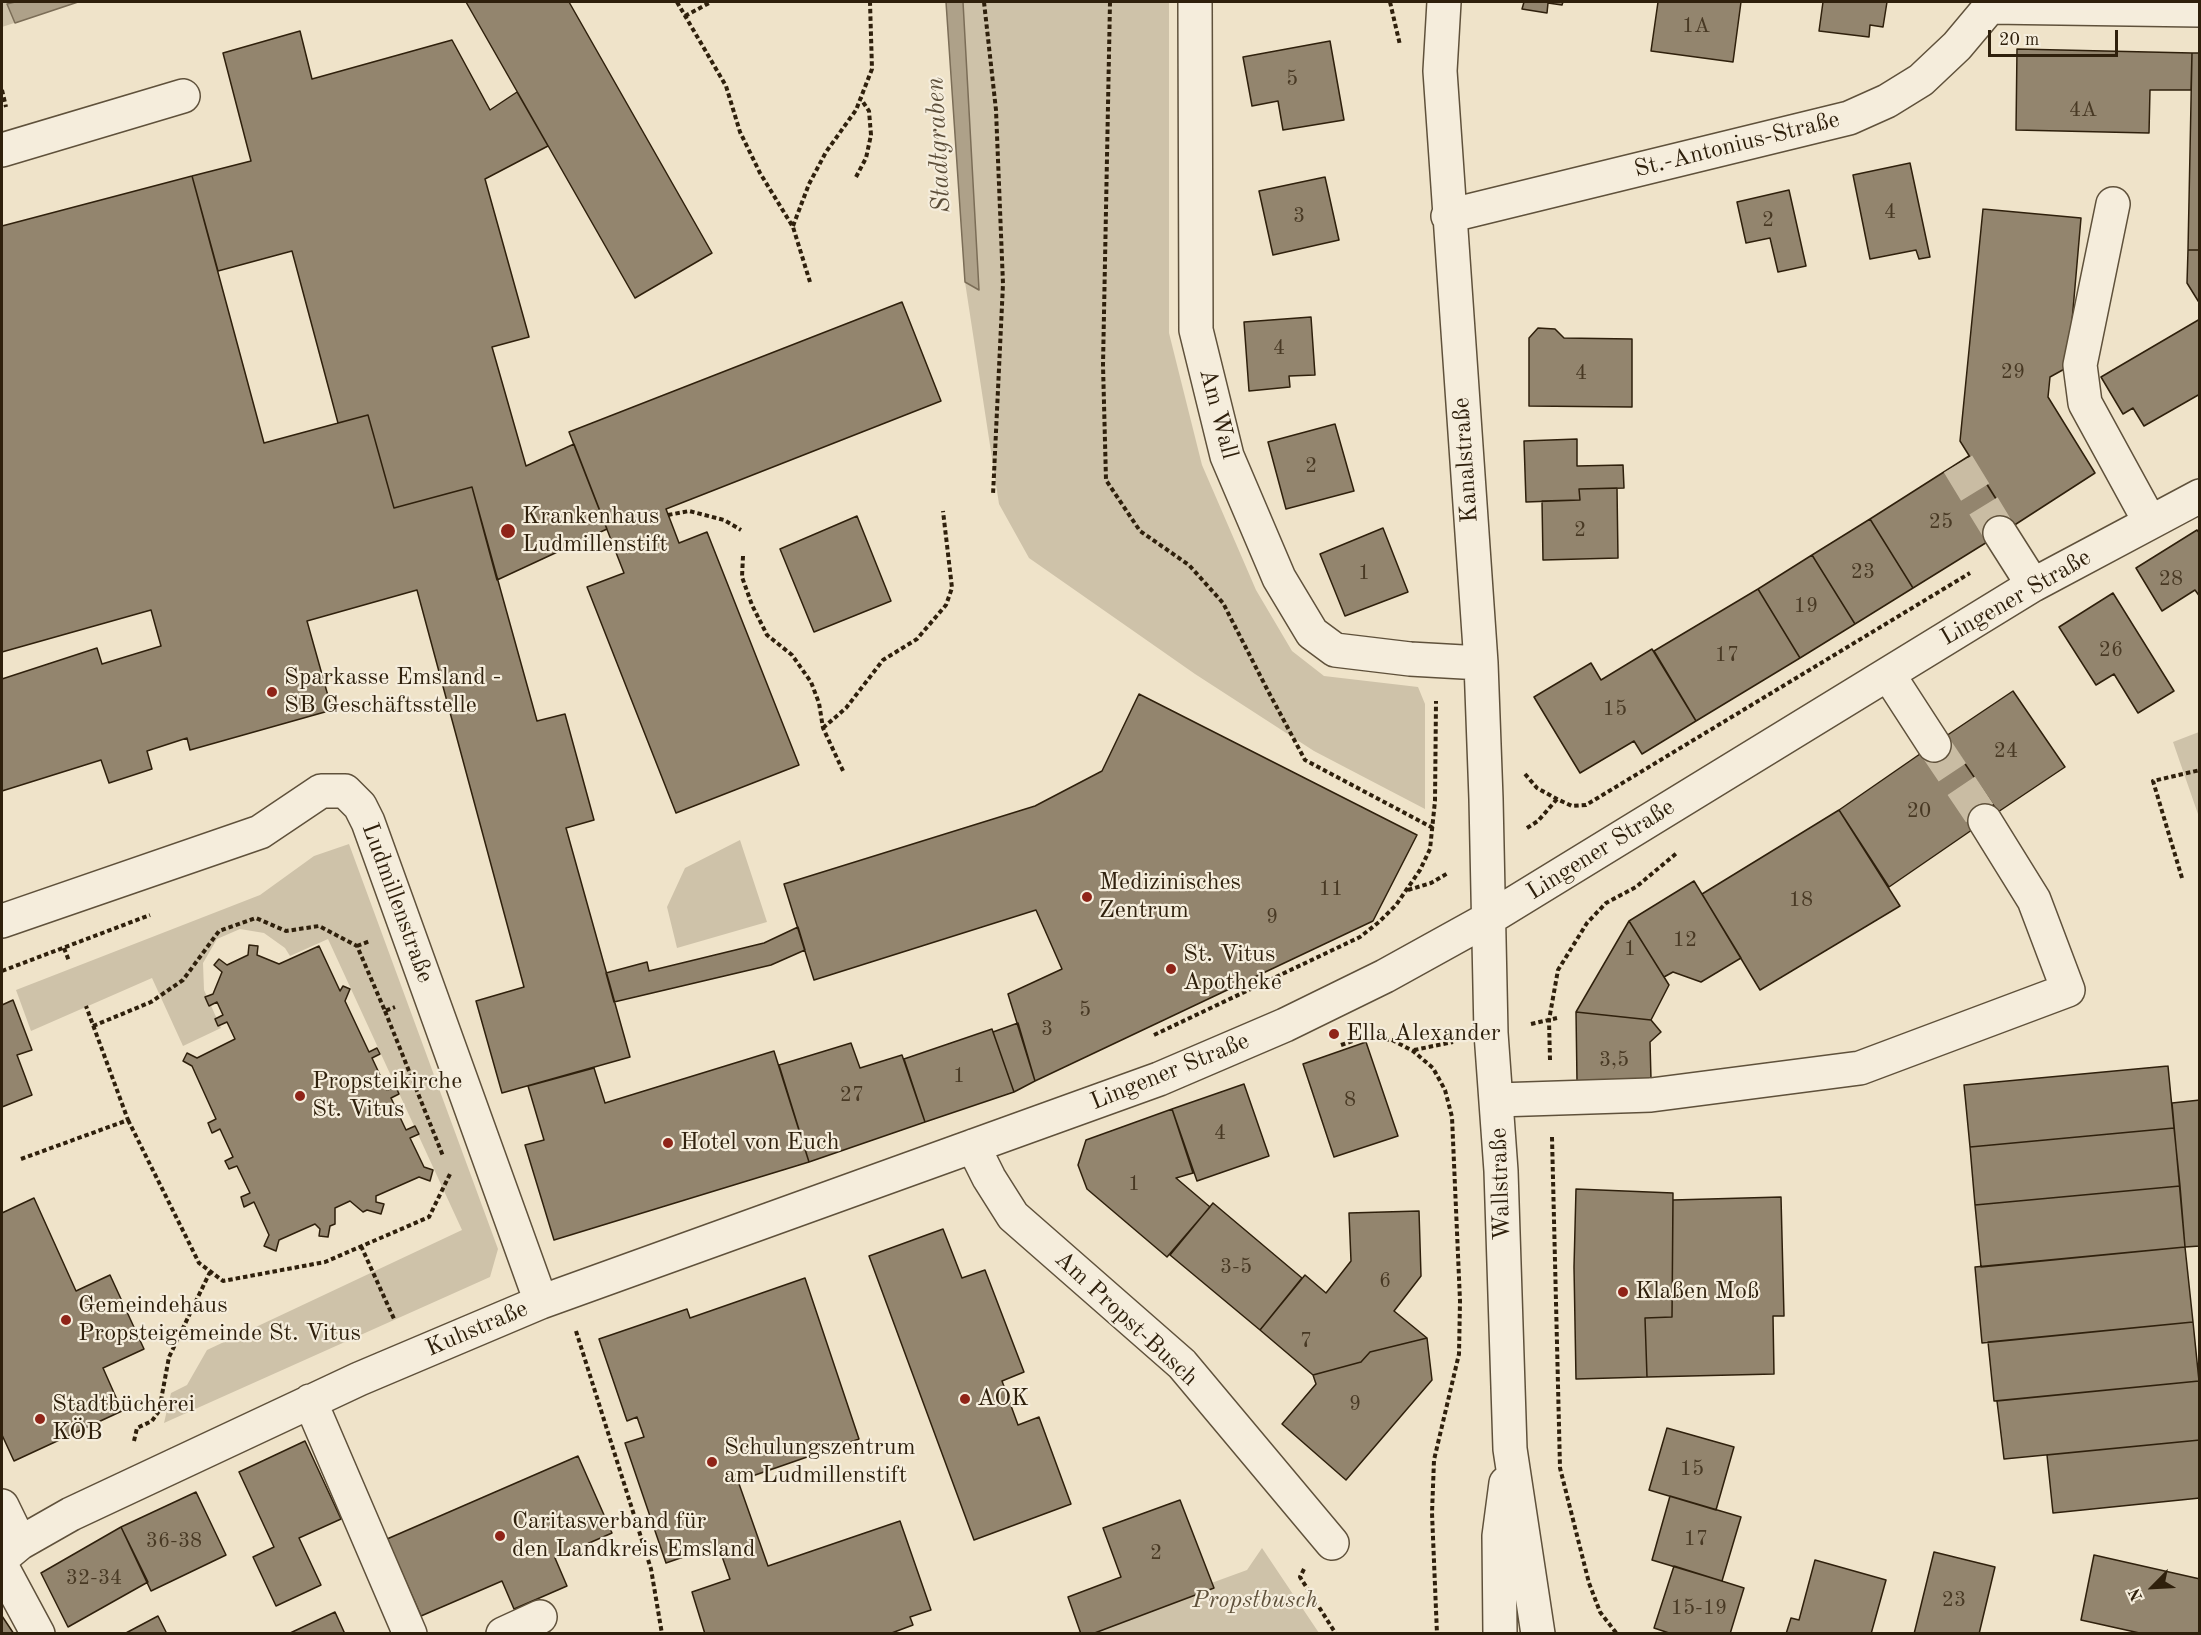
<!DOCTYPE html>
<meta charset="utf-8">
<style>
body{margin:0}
#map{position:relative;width:2201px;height:1635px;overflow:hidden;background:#efe3c9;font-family:"Old Standard TT",serif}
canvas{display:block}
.frame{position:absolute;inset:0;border:3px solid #2f200c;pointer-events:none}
.north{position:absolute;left:2123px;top:1557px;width:60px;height:60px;-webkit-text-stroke:4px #f5eddc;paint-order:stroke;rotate:246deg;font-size:16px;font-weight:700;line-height:24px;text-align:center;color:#2f200c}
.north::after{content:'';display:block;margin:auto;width:21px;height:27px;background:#2f200c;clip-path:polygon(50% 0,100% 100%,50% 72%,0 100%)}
.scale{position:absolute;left:1988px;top:30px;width:130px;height:27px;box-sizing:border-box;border:3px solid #2f200c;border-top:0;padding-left:8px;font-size:18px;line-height:21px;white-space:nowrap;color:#2f200c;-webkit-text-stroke:4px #f5eddc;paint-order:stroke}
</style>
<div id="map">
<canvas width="2201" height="1635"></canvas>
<div class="frame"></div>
<div class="north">N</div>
<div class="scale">20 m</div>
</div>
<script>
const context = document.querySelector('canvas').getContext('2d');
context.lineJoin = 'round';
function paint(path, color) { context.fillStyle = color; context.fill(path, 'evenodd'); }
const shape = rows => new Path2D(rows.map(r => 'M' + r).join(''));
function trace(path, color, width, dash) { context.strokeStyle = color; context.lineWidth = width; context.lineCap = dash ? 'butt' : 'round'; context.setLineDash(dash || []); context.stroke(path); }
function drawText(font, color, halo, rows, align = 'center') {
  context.font = font + ' "Old Standard TT",serif'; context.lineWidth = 4.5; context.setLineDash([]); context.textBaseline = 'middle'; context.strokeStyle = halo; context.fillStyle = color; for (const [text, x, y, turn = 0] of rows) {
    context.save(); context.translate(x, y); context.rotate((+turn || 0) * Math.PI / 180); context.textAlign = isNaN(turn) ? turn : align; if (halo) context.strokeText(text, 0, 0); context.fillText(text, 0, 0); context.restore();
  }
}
const green = shape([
 [2,2,78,2,2,27],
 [946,2,1169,2,1169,333,1202,465,1256,590,1292,651,1324,676,1418,687,1425,704,1425,809,1314,751,1195,674,1029,558,999,504,965,282],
 [2199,732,2200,732,2199,817,2173,742],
 [740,840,767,922,677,948,667,907,685,868],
 [349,844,498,1249,490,1277,164,1423,171,1393,187,1385,207,1350,462,1230,328,939,290,956,285,948,264,933,240,929,217,939,203,963,204,990,221,1028,183,1046,152,978,31,1031,16,990,260,895,314,856],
 [1262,1548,1319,1633,1072,1634,1247,1570]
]);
const water = shape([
 [15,2,78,2,15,23,7,4,15,2],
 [946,2,963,2,979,290,965,282,946,2]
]);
const building = shape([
 [466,2,569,2,712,253,635,298,466,2],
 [1524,2,1563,2,1562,5,1548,3,1547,13,1522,9,1524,2],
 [1658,2,1741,2,1733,62,1651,51,1658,2],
 [1823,2,1887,2,1883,27,1870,25,1869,37,1819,31,1823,2],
 [300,31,312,79,452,40,490,110,517,92,548,146,485,179,529,337,492,347,526,466,574,444,607,529,497,580,472,487,394,508,368,415,338,423,292,251,218,271,192,176,251,161,223,53,300,31],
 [1330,41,1344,120,1283,130,1278,101,1252,106,1243,57,1330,41],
 [2017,49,2192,53,2191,90,2150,90,2149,133,2016,130,2017,49],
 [2192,53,2200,53,2200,250,2188,250,2192,53],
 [1910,163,1930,257,1919,259,1916,250,1870,259,1853,175,1910,163],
 [192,176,264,443,368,415,394,508,472,487,537,721,565,714,594,820,566,828,630,1057,502,1093,476,1001,524,987,417,590,307,621,332,710,190,750,187,738,147,751,152,769,109,783,101,760,2,791,2,679,97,648,102,664,161,646,151,610,2,652,2,226,192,176],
 [1325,177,1339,240,1273,255,1259,191,1325,177],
 [1789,190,1806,266,1778,272,1770,238,1746,243,1737,202,1789,190],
 [1983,209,2081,218,2068,367,2050,377,2048,397,2095,473,2013,526,1960,441,1983,209],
 [2188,250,2200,250,2200,304,2187,283,2188,250],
 [902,302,941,401,666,509,679,543,707,532,799,765,676,813,587,587,624,573,569,432,902,302],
 [1311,317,1315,375,1289,376,1290,387,1249,391,1244,322,1311,317],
 [2200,319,2200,394,2144,426,2133,408,2123,414,2101,377,2200,319],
 [1538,328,1555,329,1564,338,1632,339,1632,407,1529,406,1529,338,1538,328],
 [1335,424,1354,491,1286,509,1268,442,1335,424],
 [1577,439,1577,466,1623,465,1624,488,1579,489,1580,500,1526,502,1524,441,1577,439],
 [1969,456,2013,526,1913,588,1870,519,1969,456],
 [1617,488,1618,558,1543,560,1542,501,1580,500,1579,489,1617,488],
 [857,516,891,601,814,632,780,549,857,516],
 [1870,519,1913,588,1855,624,1812,555,1870,519],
 [1383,528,1408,592,1345,616,1320,554,1383,528],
 [2197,530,2200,534,2200,597,2195,590,2162,611,2136,568,2197,530],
 [1812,555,1855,624,1800,658,1758,589,1812,555],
 [1758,589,1800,658,1696,721,1654,651,1758,589],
 [2113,593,2174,691,2138,713,2114,674,2096,685,2059,627,2113,593],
 [1652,649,1696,721,1642,754,1634,741,1580,773,1534,697,1591,663,1601,680,1652,649],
 [2013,691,2065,767,1998,812,1946,736,2013,691],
 [1139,694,1417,835,1373,921,1035,1081,1008,994,1062,969,1036,910,814,980,784,884,1035,806,1102,771,1139,694],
 [1946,736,1998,812,1889,887,1839,810,1946,736],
 [1839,810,1900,906,1760,990,1702,894,1839,810],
 [1694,881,1741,958,1701,982,1673,972,1664,977,1629,921,1694,881],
 [1629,921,1669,985,1651,1020,1576,1012,1629,921],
 [798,927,805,950,771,965,614,1002,606,973,647,962,649,971,764,943,798,927],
 [249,945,258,946,257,955,279,964,319,946,340,991,343,986,350,989,345,1001,369,1052,377,1048,380,1054,372,1058,387,1090,396,1087,399,1094,391,1098,406,1130,415,1126,419,1134,410,1138,424,1167,433,1170,430,1181,419,1177,376,1196,376,1202,384,1204,381,1214,367,1210,363,1212,350,1201,335,1208,335,1224,330,1226,328,1237,319,1236,320,1229,315,1224,279,1240,276,1251,264,1246,269,1235,254,1202,244,1207,241,1197,250,1193,237,1166,229,1169,225,1161,233,1157,220,1129,212,1133,208,1123,216,1119,192,1066,183,1061,187,1053,197,1058,235,1039,227,1022,218,1026,215,1019,223,1015,217,1002,209,1006,205,997,213,994,222,972,214,965,219,959,227,965,248,955,249,945],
 [13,1000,32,1050,17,1055,32,1095,2,1107,2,1005,13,1000],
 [1576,1012,1651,1020,1661,1032,1650,1042,1651,1079,1577,1081,1576,1012],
 [1018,1023,1035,1081,1014,1092,993,1032,1018,1023],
 [992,1029,1014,1092,925,1122,904,1059,992,1029],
 [1366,1042,1398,1136,1334,1157,1303,1064,1366,1042],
 [851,1043,860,1068,902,1055,925,1122,809,1162,779,1065,851,1043],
 [774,1051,809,1162,554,1240,525,1145,544,1140,528,1086,594,1068,605,1103,774,1051],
 [2168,1066,2174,1128,1970,1147,1964,1085,2168,1066],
 [1244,1084,1269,1156,1197,1181,1172,1109,1244,1084],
 [2200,1100,2200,1246,2185,1247,2172,1103,2200,1100],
 [1172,1109,1193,1173,1176,1178,1210,1207,1167,1257,1087,1189,1078,1165,1086,1140,1172,1109],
 [2174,1128,2180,1186,1975,1205,1970,1147,2174,1128],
 [2180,1186,2185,1247,1981,1267,1975,1205,2180,1186],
 [1576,1189,1673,1193,1672,1317,1645,1318,1647,1377,1576,1379,1574,1267,1576,1189],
 [1781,1197,1784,1316,1773,1316,1774,1374,1647,1377,1645,1318,1672,1317,1673,1200,1781,1197],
 [34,1198,76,1291,110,1275,144,1349,103,1368,122,1411,14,1461,2,1435,2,1213,34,1198],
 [1213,1203,1302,1278,1260,1330,1170,1255,1213,1203],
 [1419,1211,1421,1276,1394,1311,1427,1338,1370,1352,1361,1362,1313,1375,1260,1330,1305,1275,1326,1293,1351,1261,1349,1213,1419,1211],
 [943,1229,962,1278,985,1270,1024,1372,1002,1381,1018,1425,1039,1417,1071,1504,974,1540,869,1256,943,1229],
 [2185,1247,2193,1322,1982,1343,1975,1267,2185,1247],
 [805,1278,859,1439,738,1481,768,1566,900,1521,931,1610,910,1617,913,1625,889,1634,705,1634,692,1592,730,1579,718,1545,666,1563,625,1443,644,1437,637,1417,627,1421,599,1339,687,1309,690,1318,805,1278],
 [2193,1322,2199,1381,1994,1401,1988,1342,2193,1322],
 [1427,1338,1432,1380,1346,1480,1282,1424,1316,1384,1313,1375,1361,1362,1370,1352,1427,1338],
 [2199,1381,2200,1440,2004,1459,1997,1401,2199,1381],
 [1667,1428,1734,1447,1716,1510,1649,1490,1667,1428],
 [2200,1440,2200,1498,2053,1513,2047,1455,2200,1440],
 [305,1441,341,1519,299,1538,321,1585,276,1606,253,1557,274,1547,239,1472,305,1441],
 [578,1456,612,1533,555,1558,567,1586,514,1609,502,1581,421,1616,387,1539,578,1456],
 [196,1492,226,1555,151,1591,121,1527,196,1492],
 [1670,1496,1741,1517,1722,1581,1652,1560,1670,1496],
 [1180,1500,1214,1588,1092,1634,1081,1634,1068,1597,1121,1577,1103,1528,1180,1500],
 [121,1527,148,1582,68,1627,41,1573,121,1527],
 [1934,1552,1995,1567,1979,1634,1914,1634,1934,1552],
 [2094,1555,2200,1579,2200,1634,2144,1634,2081,1620,2094,1555],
 [1815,1560,1886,1580,1871,1634,1786,1634,1791,1618,1799,1620,1815,1560],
 [1674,1566,1744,1588,1730,1634,1672,1634,1654,1628,1674,1566],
 [335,1612,345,1634,288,1634,335,1612],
 [2,1616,14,1634,2,1634,2,1616],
 [158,1616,167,1634,124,1634,158,1616]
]);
const minorTunnel = shape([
 [1958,464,2000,533],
 [1934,745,1985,821]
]);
const path = shape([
 [677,2,726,86,740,132,760,173,793,227,810,282],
 [984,2,996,110,1003,284,993,495],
 [1110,2,1103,365,1106,480,1140,531,1189,565,1223,603,1267,689,1305,760,1433,828],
 [1390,2,1400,45],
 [685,16,711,2],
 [2,90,6,107],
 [856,177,866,158,871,135,869,111,861,99],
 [793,226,809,184,826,152,856,110,872,69,870,2],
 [668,515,689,511,724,520,741,530],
 [743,556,742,577,752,605,767,635,792,655,811,682,819,703,823,728,844,773],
 [823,728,846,708,883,660,917,639,946,605,952,588,943,511],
 [1525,774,1537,788,1557,799,1572,806,1586,805,1970,573],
 [1527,828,1538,821,1557,799],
 [2182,878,2153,781,2200,770],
 [1408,890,1431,883,1448,873],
 [357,946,370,941],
 [64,948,69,961],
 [2,971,150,915],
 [385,1011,443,1156],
 [1531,1024,1557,1018],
 [93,1026,151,1002,183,980,219,931,256,918,286,931,319,926,357,946,385,1011,395,1007],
 [1154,1035,1360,937,1379,922,1396,905,1420,870,1430,849,1435,801,1436,701],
 [1341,1045,1364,1037,1392,1040,1413,1051,1433,1068,1445,1090,1452,1117,1460,1301,1459,1354,1434,1460,1432,1513,1437,1634],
 [1414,1050,1453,1042],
 [1550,1060,1549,1020,1558,970,1587,923,1606,903,1636,887,1678,852],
 [128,1120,199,1263,223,1281,325,1262,429,1217,450,1174],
 [1552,1137,1560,1468,1589,1583,1600,1612,1617,1634],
 [21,1159,128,1120,86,1006],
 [361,1246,395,1321],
 [576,1331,651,1569,662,1634],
 [134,1441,137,1428,152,1421,159,1411,169,1357,210,1272],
 [1304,1569,1300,1577,1336,1634]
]);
const minor = shape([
 [1195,2,1196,330,1227,456,1279,578,1312,633,1335,650,1410,659,1481,663],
 [1444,2,1440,71,1481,663,1486,799,1491,1033,1501,1171,1510,1449,1538,1634],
 [1991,7,2200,10],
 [2,150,183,96],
 [2113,204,2080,365,2085,403,2150,522],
 [1448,216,1849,118,1887,101,1921,80,1957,46,1994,2],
 [2000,533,2033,585],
 [1888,674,1934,745],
 [2,921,260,832,321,791,345,791,360,806,368,822,541,1302],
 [1497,1100,1651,1095,1860,1068,2068,990,2034,900,1985,821],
 [973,1146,989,1178,1013,1216,1182,1364,1332,1543],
 [310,1401,410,1634],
 [2,1506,20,1543],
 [2,1558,20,1543,71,1514,359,1379,541,1302,1159,1079,1285,1025,1385,976,1488,919,2033,585,2200,496],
 [2,1567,38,1634],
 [503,1634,540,1617],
 [1500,1634,1499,1536,1506,1483]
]);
const markers = [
 [508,531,8,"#8f2418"],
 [272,692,6,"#8f2418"],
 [1087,897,6,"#8f2418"],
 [1171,969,6,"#8f2418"],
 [1334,1034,6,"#8f2418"],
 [300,1096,6,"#8f2418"],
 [668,1143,6,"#8f2418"],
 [1623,1292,6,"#8f2418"],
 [66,1320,6,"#8f2418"],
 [965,1399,6,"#8f2418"],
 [40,1419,6,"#8f2418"],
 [712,1462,6,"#8f2418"],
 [500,1536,6,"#8f2418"]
];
const numberNames = [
 ["1A",1696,26],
 ["5",1292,79],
 ["4A",2083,110],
 ["4",1890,212],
 ["3",1299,216],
 ["2",1768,220],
 ["4",1279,348],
 ["29",2013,372],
 ["4",1581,373],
 ["2",1311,466],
 ["25",1941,522],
 ["2",1580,530],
 ["23",1863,572],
 ["1",1364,573],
 ["28",2171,579],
 ["19",1806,606],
 ["26",2111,650],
 ["17",1727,655],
 ["15",1615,709],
 ["24",2006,751],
 ["20",1919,811],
 ["11",1331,889],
 ["18",1801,900],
 ["9",1272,917],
 ["12",1685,940],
 ["1",1630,949],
 ["5",1085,1010],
 ["3",1047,1029],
 ["3,5",1614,1060],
 ["1",959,1076],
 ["27",852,1095],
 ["8",1350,1100],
 ["4",1220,1133],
 ["1",1134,1184],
 ["3-5",1236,1267],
 ["6",1385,1281],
 ["7",1306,1341],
 ["9",1355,1404],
 ["15",1692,1469],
 ["17",1696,1539],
 ["36-38",174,1541],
 ["2",1156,1553],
 ["32-34",94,1578],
 ["23",1954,1600],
 ["15-19",1699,1608]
];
const streetNames = [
 ["St.-Antonius-Straße",1737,145,-14],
 ["Am Wall",1218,414,75],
 ["Kanalstraße",1466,460,-94],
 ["Lingener Straße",2016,598,-30],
 ["Lingener Straße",1601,850,-32],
 ["Ludmillenstraße",397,903,70],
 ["Lingener Straße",1170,1072,-22],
 ["Wallstraße",1501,1184,-92],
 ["Am Propst-Busch",1126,1319,43],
 ["Kuhstraße",477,1329,-23]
];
const poiNames = [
 ["Krankenhaus",522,517],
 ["Ludmillenstift",522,545],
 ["Sparkasse Emsland -",284,678],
 ["SB Geschäftsstelle",284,706],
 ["Medizinisches",1099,883],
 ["Zentrum",1099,911],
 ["St. Vitus",1183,955],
 ["Apotheke",1183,983],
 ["Ella Alexander",1346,1034],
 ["Propsteikirche",312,1082],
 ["St. Vitus",312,1110],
 ["Hotel von Euch",680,1143],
 ["Klaßen Moß",1635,1292],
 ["Gemeindehaus",78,1306],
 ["Propsteigemeinde St. Vitus",78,1334],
 ["AOK",977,1399],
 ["Stadtbücherei",52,1405],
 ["KÖB",52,1433],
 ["Schulungszentrum",724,1448],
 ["am Ludmillenstift",724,1476],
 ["Caritasverband für",512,1522],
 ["den Landkreis Emsland",512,1550]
];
const parkNames = [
 ["Propstbusch",1255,1601]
];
const waterNames = [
 ["Stadtgraben",939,145,-93]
];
paint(green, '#cec2a9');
paint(water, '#aea189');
trace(water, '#7b6d57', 1.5);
paint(building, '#93856e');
trace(building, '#2f200c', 1.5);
trace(minorTunnel, '#c9bca3', 33, [33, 16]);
trace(minor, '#5f513b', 36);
trace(path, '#2f200c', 4, [4.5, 3]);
trace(minor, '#f5eddc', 33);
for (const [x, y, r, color] of markers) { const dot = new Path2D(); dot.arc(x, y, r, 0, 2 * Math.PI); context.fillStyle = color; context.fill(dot); trace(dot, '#f5eddc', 2); }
drawText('21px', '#483924', null, numberNames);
drawText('24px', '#2f200c', '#f5eddc', streetNames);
drawText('24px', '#2f200c', '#f5eddc', poiNames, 'left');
drawText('italic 24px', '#5f513b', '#f5eddc', parkNames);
drawText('italic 26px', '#5b4d38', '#f5eddc', waterNames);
</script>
